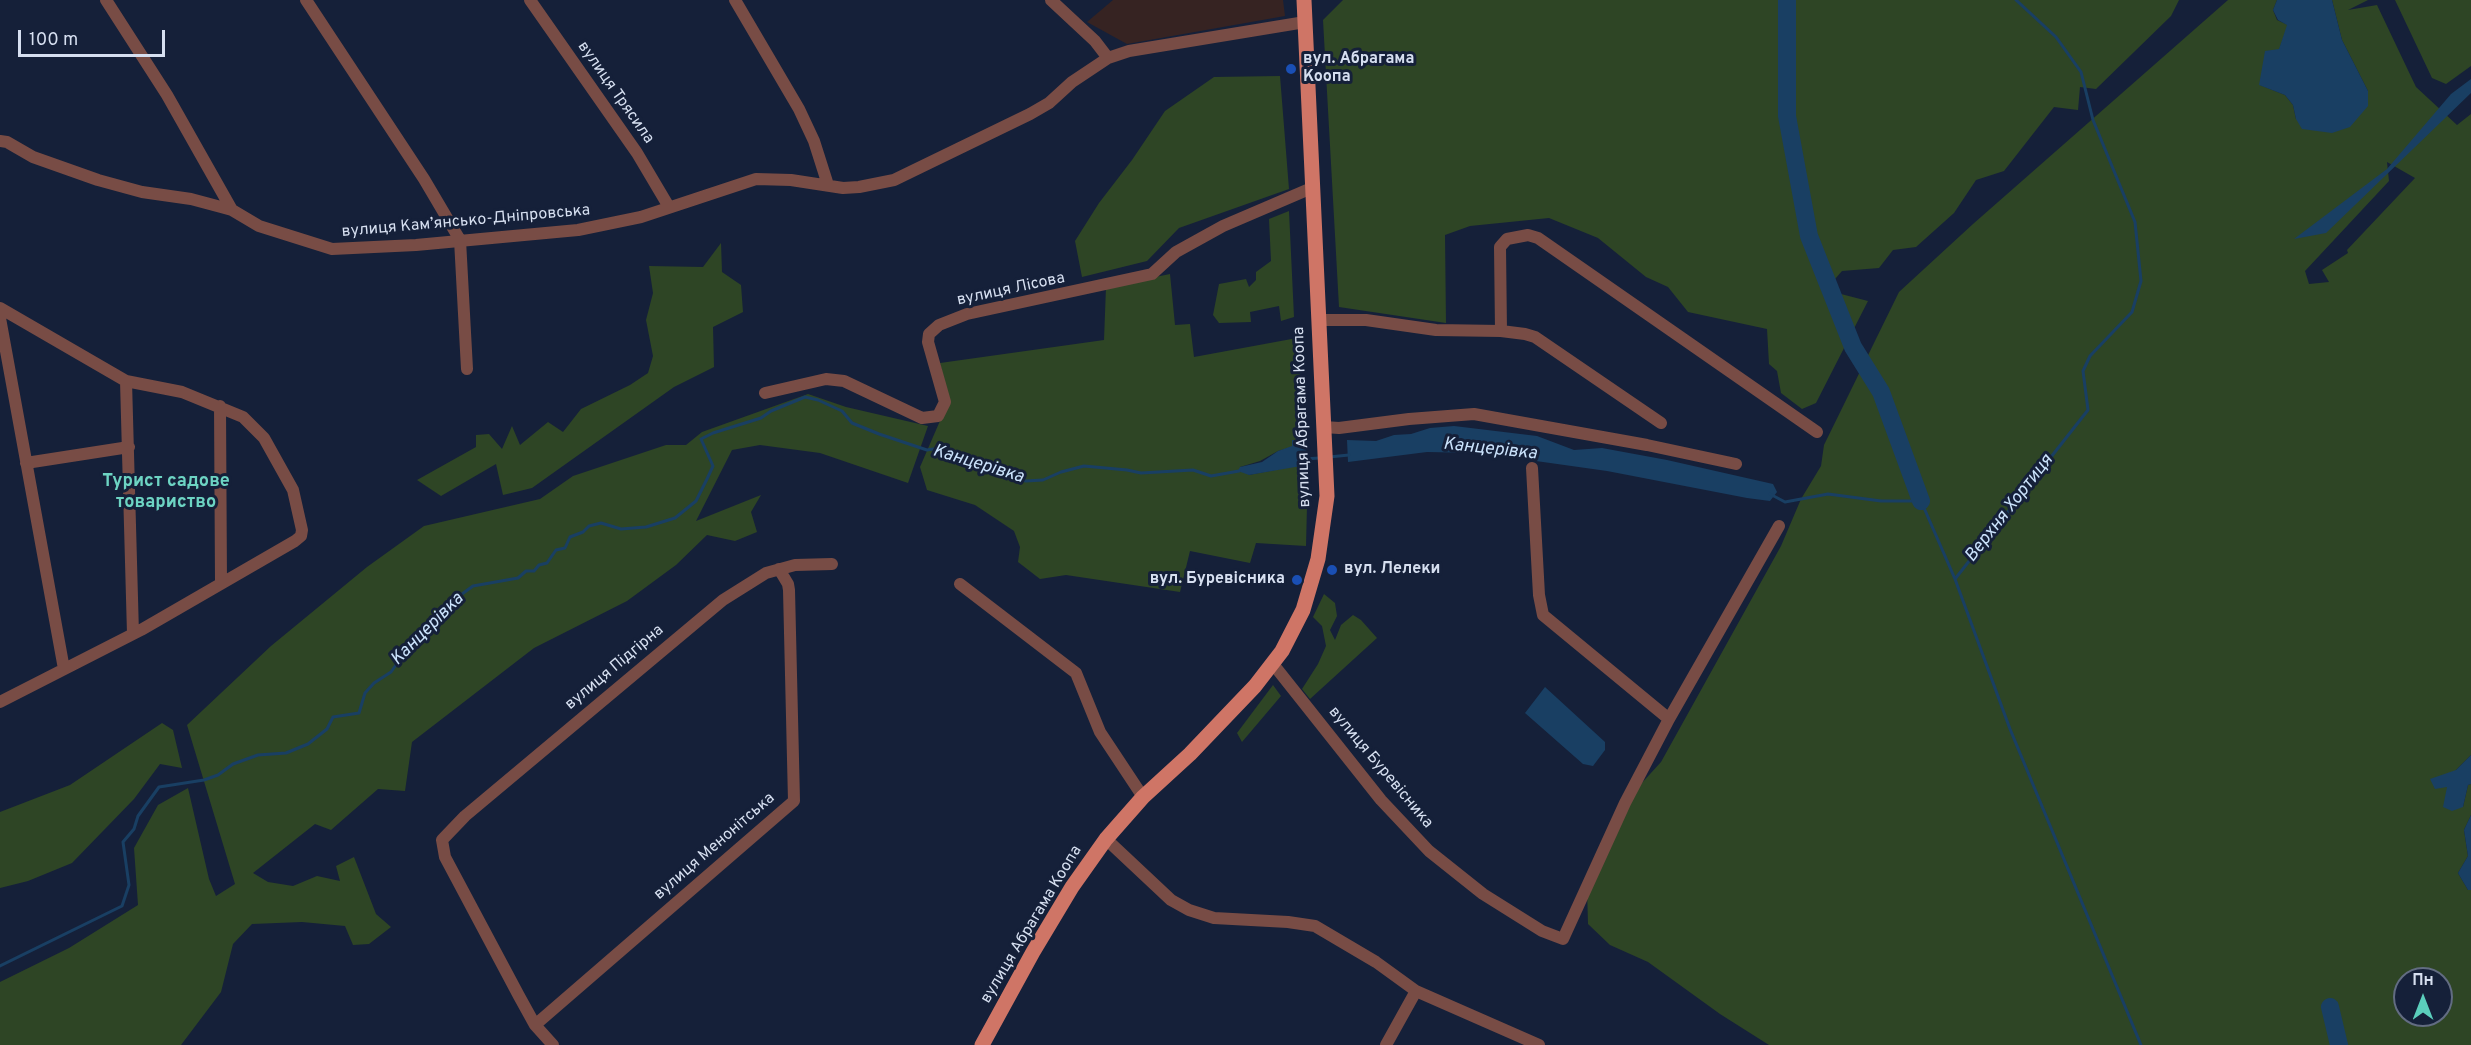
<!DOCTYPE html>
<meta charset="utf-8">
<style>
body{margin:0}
#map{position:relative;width:2471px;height:1045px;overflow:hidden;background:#152039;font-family:Overpass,sans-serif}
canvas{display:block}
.north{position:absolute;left:2393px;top:967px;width:60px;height:60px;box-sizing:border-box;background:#152039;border:2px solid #626c82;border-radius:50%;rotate:0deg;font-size:16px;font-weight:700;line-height:24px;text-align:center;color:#d6dff0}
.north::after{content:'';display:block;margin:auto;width:21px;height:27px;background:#5bcebc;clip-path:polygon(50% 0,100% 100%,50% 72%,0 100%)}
.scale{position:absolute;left:18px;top:30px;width:147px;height:27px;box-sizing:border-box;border:3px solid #d6dff0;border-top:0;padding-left:8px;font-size:18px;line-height:21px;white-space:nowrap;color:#d6dff0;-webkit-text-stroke:4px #152039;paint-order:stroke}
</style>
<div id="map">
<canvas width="2471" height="1045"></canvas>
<div class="north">Пн</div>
<div class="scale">100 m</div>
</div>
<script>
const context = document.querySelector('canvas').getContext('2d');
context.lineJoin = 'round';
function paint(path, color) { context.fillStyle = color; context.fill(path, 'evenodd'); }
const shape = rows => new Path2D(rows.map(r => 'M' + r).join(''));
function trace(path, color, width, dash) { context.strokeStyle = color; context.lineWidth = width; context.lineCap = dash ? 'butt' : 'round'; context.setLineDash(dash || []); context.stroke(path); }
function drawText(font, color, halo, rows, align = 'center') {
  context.font = font + ' Overpass,sans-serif'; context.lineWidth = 6; context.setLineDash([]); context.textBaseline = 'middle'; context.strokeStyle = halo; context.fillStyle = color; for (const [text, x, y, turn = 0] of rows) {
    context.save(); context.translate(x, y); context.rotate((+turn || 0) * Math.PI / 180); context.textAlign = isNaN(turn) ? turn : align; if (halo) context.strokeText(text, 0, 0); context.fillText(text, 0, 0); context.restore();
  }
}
const industrial = shape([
 [1113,0,1283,0,1285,16,1127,44,1087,22]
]);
const green = shape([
 [1343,0,2179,0,2171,16,2096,89,2080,87,2078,110,2054,107,2004,171,1976,180,1954,213,1916,247,1893,250,1879,268,1842,271,1835,279,1841,294,1868,301,1816,403,1802,409,1781,393,1777,371,1769,364,1767,329,1688,312,1668,287,1646,277,1598,238,1549,218,1470,226,1445,235,1446,323,1339,307,1323,20],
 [2228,0,2277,0,2273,10,2277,20,2288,25,2279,50,2260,85,2285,95,2293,105,2296,119,2368,91,2342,40,2332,0,2368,0,2348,10,2377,5,2416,87,2457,125,2471,114,2471,755,2456,770,2448,787,2463,807,2468,785,2471,784,2471,815,2464,830,2468,856,2458,873,2468,890,2471,890,2471,1045,1769,1045,1720,1014,1648,962,1610,945,1588,924,1587,888,1640,785,1661,762,1781,546,1801,499,1821,466,1824,445,1899,292,1973,224],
 [2387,162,2415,178,2347,250,2348,253,2322,270,2329,282,2309,284,2305,271,2389,181],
 [2405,979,2441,979,2441,1015,2405,1015],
 [2395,0,2471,0,2471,66,2446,84,2432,78],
 [1280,76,1289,189,1179,228,1147,261,1082,277,1075,241,1099,203,1132,160,1165,111,1214,77],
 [1289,211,1294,317,1281,321,1279,306,1250,312,1251,322,1219,323,1213,315,1219,284,1246,279,1249,287,1256,280,1256,272,1271,261,1269,219],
 [721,243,722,272,741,285,743,312,713,327,714,367,674,387,532,488,503,495,496,464,441,496,417,480,476,447,476,435,489,434,502,449,512,426,520,445,548,422,563,432,581,409,630,385,648,373,653,356,646,320,653,293,649,266,703,267],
 [1170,274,1175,325,1190,324,1194,357,1297,338,1306,443,1278,451,1260,461,1240,467,1249,475,1290,467,1308,466,1306,546,1256,543,1250,563,1190,551,1180,592,1066,575,1040,579,1018,562,1020,547,1014,531,975,505,927,490,920,467,949,400,940,363,1104,340,1106,287],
 [808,394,846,407,928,426,908,483,820,453,760,445,732,450,696,521,761,495,751,512,757,532,735,541,707,535,676,565,627,601,534,648,412,742,405,791,378,789,331,830,315,824,253,873,268,882,293,886,317,876,340,881,336,866,354,857,376,914,391,927,369,944,353,945,345,926,302,922,252,924,233,944,221,992,181,1045,0,1045,0,982,69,948,138,905,134,848,158,805,188,788,209,879,216,896,235,884,187,725,271,646,367,567,424,526,540,499,573,476,666,445,686,445,702,432],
 [1324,594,1335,603,1337,616,1330,630,1335,640,1341,625,1353,615,1361,620,1377,638,1310,699,1302,689,1318,664,1326,646,1322,626,1313,617],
 [1273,685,1281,696,1242,742,1237,733],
 [162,723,173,730,182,768,160,764,134,799,72,863,28,881,0,888,0,812,70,785]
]);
const water = shape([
 [2277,0,2332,0,2342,40,2368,91,2368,106,2350,127,2332,133,2302,129,2296,119,2293,105,2285,95,2259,85,2265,51,2279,49,2287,25,2278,20,2273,10],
 [2471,79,2471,93,2326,233,2294,239,2387,169,2451,94],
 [1454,426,1537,436,1574,450,1602,448,1667,460,1773,484,1777,492,1770,501,1747,498,1607,471,1479,453,1427,452,1348,462,1347,440,1376,441,1394,435,1411,434,1430,428],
 [1292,440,1302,440,1306,443,1307,462,1301,466,1249,475,1238,471,1240,467,1262,462,1278,451,1292,446],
 [1545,687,1605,742,1605,750,1593,766,1583,764,1525,713],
 [2471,755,2471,784,2468,785,2463,807,2452,811,2443,807,2447,787,2435,789,2430,779,2456,770],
 [2471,815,2471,890,2468,890,2458,873,2468,856,2464,830]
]);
const stream = shape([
 [2016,0,2056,37,2081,72,2093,120,2135,222,2141,281,2132,312,2090,356,2083,371,2088,410,1955,579,2010,729,2141,1045],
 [1329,457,1349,455],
 [1305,459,1319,458],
 [1770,494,1785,502,1828,494,1881,501,1921,501,1955,579],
 [0,966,122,906,129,885,123,842,134,829,138,816,159,787,204,780,218,775,233,764,258,755,286,753,308,744,327,729,333,717,359,713,365,693,374,683,391,672,398,662,427,636,430,627,456,604,462,594,473,586,518,578,526,571,534,571,539,565,547,563,556,550,565,548,570,537,583,532,589,526,601,523,621,529,646,527,675,518,696,501,707,479,713,466,701,439,713,433,761,418,771,411,805,397,818,400,842,411,852,423,879,434,927,450,933,449,946,454,955,454,960,461,1001,476,1026,481,1043,480,1061,472,1084,466,1127,470,1141,473,1193,470,1211,476,1239,471]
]);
const river = shape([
 [1787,0,1787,116,1809,236,1853,347,1881,392,1921,501],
 [2330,1007,2339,1045]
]);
const minor = shape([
 [106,0,167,95,232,210],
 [306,0,424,179,460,240,467,369],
 [530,0,637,153,669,207],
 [735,0,799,109,814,141,828,185],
 [1051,0,1095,41,1108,58],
 [0,141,7,142,33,157,98,180,142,192,191,199,221,207,232,210,259,226,332,249,416,245,578,230,641,217,756,179,791,180,843,188,859,187,894,180,1030,114,1049,103,1072,82,1108,58,1129,51,1305,22],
 [0,308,126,381,182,392,243,417,264,438,293,490,302,530,301,536,295,541,141,630,0,702],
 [0,318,64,669],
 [1318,320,1366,320,1436,330,1501,331,1525,334,1535,337,1661,423],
 [1501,331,1500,247,1507,239,1528,235,1538,238,1817,432],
 [126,381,133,634],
 [765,393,826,379,844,381,922,418,938,416,945,402,928,342,929,334,939,325,967,314,1152,274,1176,252,1223,226,1314,187],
 [220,406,221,583],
 [1324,427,1339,428,1409,419,1474,414,1647,445,1736,464],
 [26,463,129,447],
 [1532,468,1539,595,1543,615,1669,719],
 [960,584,1076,673,1100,732,1143,797],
 [1273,664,1381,800,1429,851,1483,894,1542,931,1563,939,1625,803,1669,719,1779,526],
 [1106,839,1171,900,1189,910,1214,918,1288,922,1315,926,1376,962,1416,991,1539,1045],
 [535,1025,794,801,789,590,788,584,779,569],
 [553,1045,535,1025,519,996,445,857,442,840,465,816,723,600,766,573,795,565,832,564],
 [1386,1045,1416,991]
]);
const primary = shape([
 [982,1045,1033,952,1072,887,1106,839,1143,797,1190,754,1255,686,1282,651,1303,610,1318,559,1327,496,1304,0]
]);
const markers = [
 [1291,69,6,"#1a4fb4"],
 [1332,570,6,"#1a4fb4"],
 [1297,580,6,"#1a4fb4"]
];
const poiNames = [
 ["вул. Абрагама",1303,60],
 ["Коопа",1303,78],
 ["вул. Лелеки",1344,570],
 ["вул. Буревісника",1285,580,"right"]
];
const streetNames = [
 ["вулиця Трясила",615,93,55],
 ["вулиця Кам’янсько-Дніпровська",466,222,-5],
 ["вулиця Лісова",1011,290,-12],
 ["вулиця Абрагама Коопа",1303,417,-92],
 ["вулиця Підгірна",615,668,-40],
 ["вулиця Буревісника",1380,768,50],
 ["вулиця Менонітська",715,847,-41],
 ["вулиця Абрагама Коопа",1032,925,-59]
];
const waterNames = [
 ["Канцерівка",1490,450,6],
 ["Канцерівка",978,465,17],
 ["Верхня Хортиця",2010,509,-52],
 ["Канцерівка",428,630,-45]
];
const neighbourhoodNames = [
 ["Турист садове",166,482],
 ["товариство",166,503]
];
paint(industrial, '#362322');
paint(green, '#2e4525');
paint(water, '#193f63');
trace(stream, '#193f63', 3);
trace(river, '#193f63', 18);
trace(minor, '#784c45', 12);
trace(primary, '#cf7566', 15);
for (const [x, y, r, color] of markers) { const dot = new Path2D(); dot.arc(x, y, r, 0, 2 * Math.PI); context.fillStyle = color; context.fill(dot); trace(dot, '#152039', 2); }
drawText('bold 16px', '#d6dff0', '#152039', poiNames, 'left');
drawText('16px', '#d6dff0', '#152039', streetNames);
drawText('italic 18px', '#cbe3fc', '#152039', waterNames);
drawText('bold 18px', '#6dd4c3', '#152039', neighbourhoodNames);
</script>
